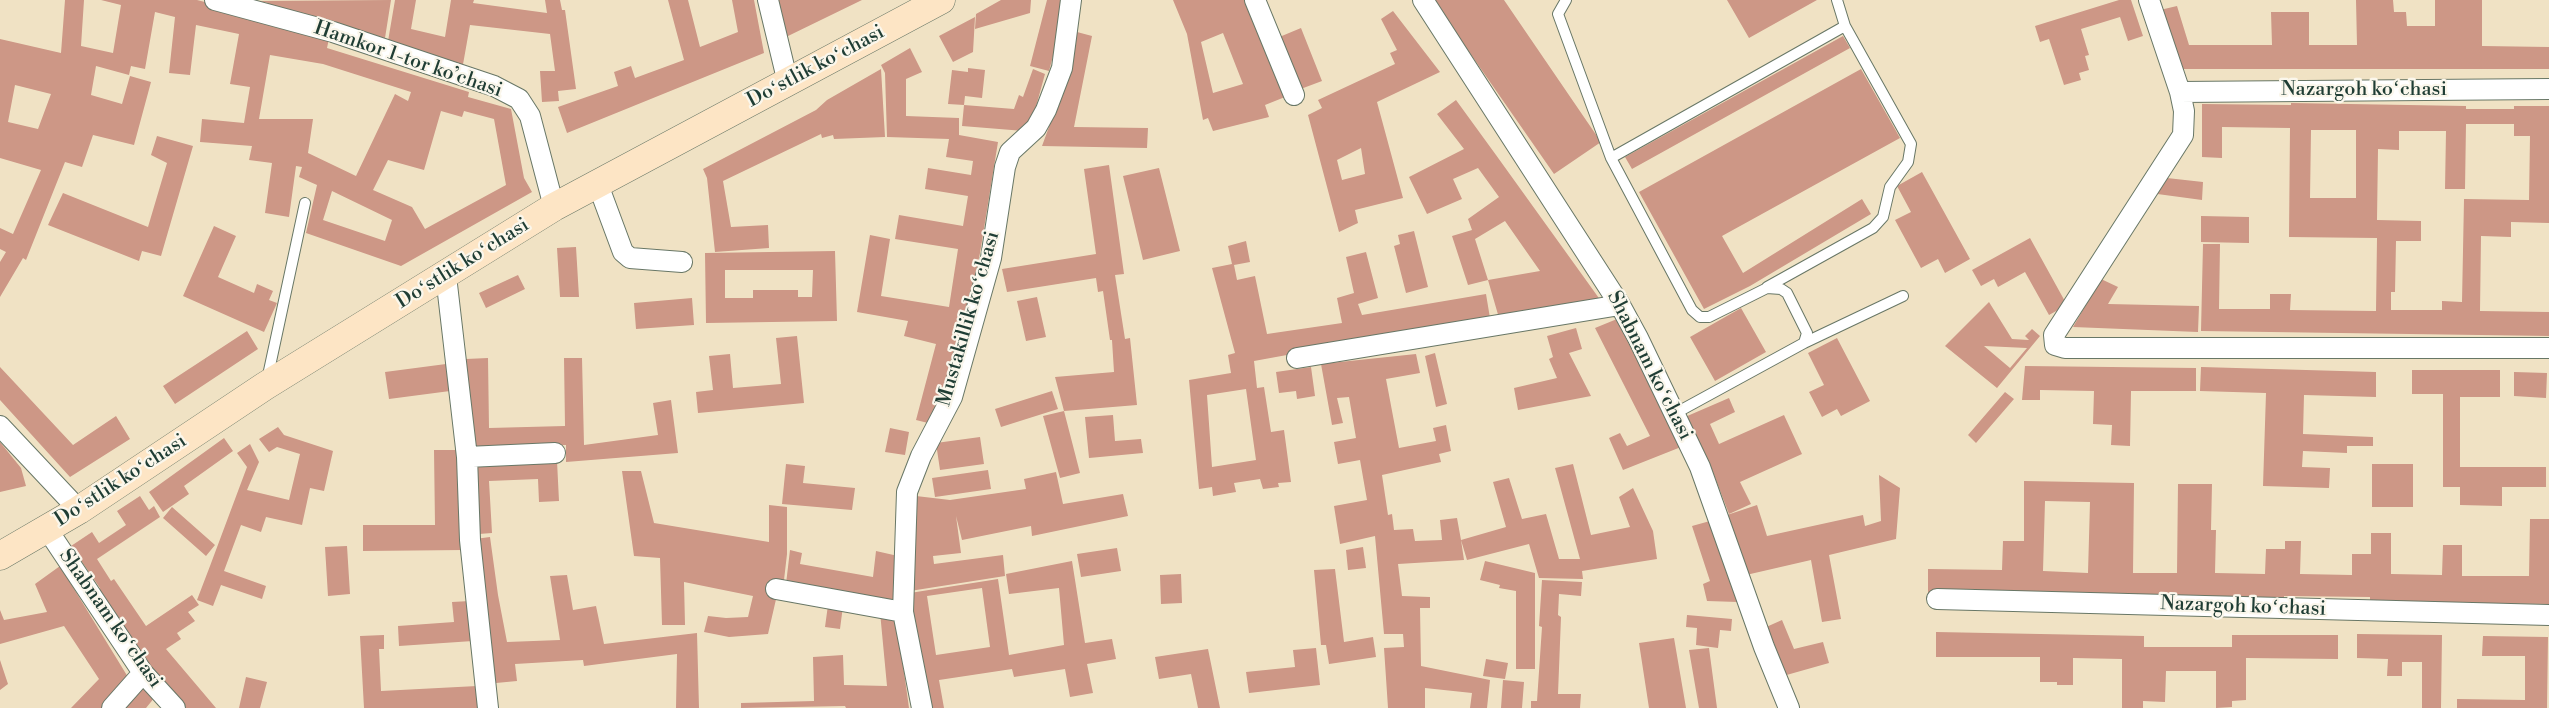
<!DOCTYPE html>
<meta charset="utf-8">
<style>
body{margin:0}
canvas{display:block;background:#f0e2c4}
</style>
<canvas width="2549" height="708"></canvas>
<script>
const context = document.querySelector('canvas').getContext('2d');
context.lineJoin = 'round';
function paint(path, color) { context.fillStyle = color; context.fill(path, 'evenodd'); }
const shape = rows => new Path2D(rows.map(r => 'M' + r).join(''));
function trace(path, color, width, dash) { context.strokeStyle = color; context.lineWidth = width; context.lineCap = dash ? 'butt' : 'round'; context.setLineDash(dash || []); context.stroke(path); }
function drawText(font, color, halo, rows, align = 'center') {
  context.font = font + ' "Libre Bodoni",serif'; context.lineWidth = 4.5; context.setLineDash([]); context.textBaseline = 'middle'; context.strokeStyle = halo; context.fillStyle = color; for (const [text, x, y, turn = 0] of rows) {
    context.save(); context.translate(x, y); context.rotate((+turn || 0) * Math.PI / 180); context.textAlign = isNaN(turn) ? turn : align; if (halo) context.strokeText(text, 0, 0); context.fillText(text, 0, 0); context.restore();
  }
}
const building = shape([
 [65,0,84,0,81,46,113,53,121,5,101,0,197,0,330,34,327,48,469,92,468,97,511,109,524,178,532,192,401,266,306,233,317,185,299,177,302,167,296,166,289,217,265,213,272,163,249,160,252,146,200,142,202,119,244,123,250,87,230,84,239,34,196,25,190,75,169,73,175,17,155,12,145,69,131,66,129,75,96,66,91,95,122,104,130,76,151,82,134,145,93,135,82,167,65,162,26,260,23,258,0,297,0,262,6,252,0,249,0,228,13,234,41,170,0,158,0,39,61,53],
 [270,55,323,64,411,92,408,101,395,94,356,176,308,153,313,119,259,119],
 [15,85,51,94,38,129,8,122],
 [441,111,462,117,464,111,494,119,506,185,425,229,412,207,373,190,388,160,424,170],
 [332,191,392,220,385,241,323,220],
 [391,0,385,38,267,7,268,3,259,1],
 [395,0,416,0,411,29,445,37,451,0,474,0,473,3,547,13,545,0,560,0,562,10,565,10,576,89,558,91,559,101,542,102,540,71,555,71,550,34,470,25,462,70,387,47],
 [668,0,688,0,700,47,738,32,732,0,754,0,764,53,567,133,558,107,618,86,614,72,631,66,635,78,684,60],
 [777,0,862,0,786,37],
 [1001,0,1031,0,1030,13,975,29,976,14],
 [1047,0,1068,0,1049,71,1030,66],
 [1173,0,1245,0,1285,97,1265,105,1269,117,1213,131,1208,118,1203,120,1187,34],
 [1223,33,1243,84,1213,93,1201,42],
 [1433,0,1504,0,1601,142,1554,174],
 [1727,0,1817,0,1749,38],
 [2119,0,2131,0,2143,36,2128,41,2120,17,2081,29,2089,55,2085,56,2089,70,2079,73,2081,80,2064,85,2049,39,2040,42,2035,26],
 [2356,0,2393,0,2394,12,2406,12,2407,26,2435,26,2435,0,2482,0,2482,46,2549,47,2549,69,2176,69,2160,10,2177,6,2189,45,2272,45,2271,12,2309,12,2309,45,2357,45],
 [1393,11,1440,72,1377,102,1403,198,1355,210,1358,223,1339,232,1308,115,1322,108,1318,100,1395,64,1390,53,1397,50,1381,19],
 [1361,148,1365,174,1342,180,1337,160],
 [975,17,973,52,953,62,939,36],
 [1301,28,1322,81,1298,90,1277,38],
 [1077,32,1092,36,1074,127,1148,128,1147,148,1042,146,1064,86],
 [1843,36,1850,48,1632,169,1625,157],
 [910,48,922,72,906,79,906,116,959,118,959,135,998,142,980,253,964,329,944,402,932,424,916,420,936,344,904,336,908,321,857,312,870,235,890,239,881,296,949,307,958,249,895,239,899,215,963,226,968,196,925,189,928,168,971,175,973,161,946,157,949,139,887,137,885,73,881,65],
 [968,68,985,70,982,98,965,96,964,105,1014,109,1019,95,1023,97,1033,69,1045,74,1032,121,1024,131,962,126,964,105,948,104,952,70,968,72],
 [881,69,885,137,834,139,833,135,822,138,821,134,723,181,731,227,768,225,769,248,715,252,707,178,703,169,816,110,827,100],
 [1861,69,1900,138,1722,236,1743,273,1862,199,1871,214,1750,286,1704,309,1639,192],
 [1456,100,1496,155,1601,301,1499,318,1488,280,1540,271,1505,221,1475,239,1488,280,1468,285,1452,236,1472,230,1468,219,1499,197,1478,168,1453,179,1462,199,1427,214,1409,177,1464,149,1437,114],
 [2291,103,2466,106,2466,109,2514,109,2514,106,2549,106,2549,223,2511,222,2511,237,2481,236,2480,311,2549,312,2549,336,2201,331,2203,244,2220,244,2219,309,2270,309,2270,294,2291,294,2290,310,2376,311,2377,238,2289,237,2290,128,2222,127,2222,158,2202,157,2202,104,2291,105],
 [2466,124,2514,124,2514,136,2530,136,2529,200,2464,199,2462,302,2442,301,2442,310,2391,310,2391,292,2395,292,2396,241,2421,241,2421,221,2377,220,2378,149,2399,150,2399,131,2446,131,2445,189,2465,189],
 [2311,130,2356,130,2356,198,2310,198],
 [157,136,193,146,161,256,142,251,139,261,48,225,63,193,148,227,167,163,151,155],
 [1109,165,1124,274,1115,275,1125,339,1130,338,1137,405,1064,411,1055,377,1114,372,1112,340,1110,340,1103,291,1098,292,1096,278,1007,292,1002,269,1096,254,1084,169],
 [1159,168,1180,251,1143,260,1123,176],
 [1922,172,1970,259,1945,273,1938,259,1921,268,1895,220,1911,212,1897,186],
 [2158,177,2203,182,2202,200,2150,193],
 [2201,216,2249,217,2249,243,2201,242],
 [214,226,236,236,218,277,254,293,257,284,273,291,269,300,277,303,264,332,183,296],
 [1414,231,1428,287,1406,293,1394,246,1400,244,1398,235],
 [2030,238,2067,305,2049,315,2025,272,1998,287,1994,279,1981,286,1972,270],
 [1246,241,1250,262,1234,265,1237,280,1255,276,1267,334,1342,323,1337,298,1354,293,1346,257,1366,252,1378,298,1358,304,1362,315,1486,294,1490,318,1254,361,1257,388,1264,387,1271,432,1284,430,1291,482,1278,483,1279,487,1263,489,1260,479,1234,483,1236,492,1213,496,1212,487,1199,489,1189,380,1231,373,1228,355,1235,353,1212,268,1232,264,1228,246],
 [1246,389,1256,460,1212,467,1207,395],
 [576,247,579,297,560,297,557,248],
 [835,251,837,321,706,323,705,253],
 [725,270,813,270,812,297,798,297,798,290,753,290,753,298,725,298],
 [518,275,525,289,486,308,479,293],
 [2101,279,2118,287,2108,304,2199,306,2198,332,2073,327],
 [1037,297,1046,337,1026,341,1017,301],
 [692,298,694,325,636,329,634,303],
 [1989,302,2012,339,2029,340,2025,336,2032,329,2040,336,1997,388,1945,346],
 [1984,346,2027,348,2010,368],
 [1741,308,1766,352,1715,381,1690,337],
 [1617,319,1681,447,1623,470,1609,438,1620,433,1627,446,1650,436,1595,328],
 [1576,328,1582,349,1569,353,1591,396,1518,410,1514,388,1557,378,1549,359,1553,357,1547,336],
 [247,331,258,349,175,404,163,386],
 [797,336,804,403,698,413,696,392,713,390,709,356,730,354,733,388,781,384,776,338],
 [1837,338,1870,401,1841,416,1837,409,1822,417,1809,392,1824,385,1808,353],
 [1435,353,1447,404,1436,407,1425,356],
 [1416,354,1420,373,1386,379,1399,448,1436,441,1433,428,1446,425,1451,451,1439,454,1441,462,1382,475,1388,515,1392,514,1394,530,1413,529,1415,541,1442,540,1440,520,1457,518,1461,540,1506,527,1493,482,1509,478,1522,519,1546,514,1559,559,1580,559,1555,468,1573,464,1591,535,1630,527,1619,497,1633,488,1653,531,1657,559,1582,571,1583,579,1539,578,1529,544,1467,560,1461,540,1464,560,1398,564,1402,596,1430,597,1430,608,1420,608,1421,666,1490,680,1487,708,1470,708,1472,693,1425,688,1425,708,1388,708,1384,648,1404,647,1403,634,1384,634,1375,536,1340,544,1334,506,1367,500,1360,460,1338,464,1334,442,1356,438,1349,397,1337,398,1343,423,1332,425,1321,364],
 [488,358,489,428,565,426,564,358,582,358,584,445,658,435,653,403,671,400,678,453,566,462,566,445,468,447,466,359],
 [446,364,450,391,389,399,385,372],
 [2025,366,2196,368,2196,391,2131,391,2130,446,2111,445,2112,425,2093,424,2094,391,2040,390,2040,400,2022,400],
 [0,367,73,445,116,416,130,439,70,477,0,400],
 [1311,367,1315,396,1297,399,1296,391,1279,393,1276,372],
 [2201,367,2376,372,2376,397,2304,395,2303,434,2373,437,2373,446,2347,446,2347,453,2303,451,2302,467,2330,468,2329,488,2263,486,2266,393,2200,391],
 [2412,370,2500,370,2500,397,2460,397,2460,467,2546,467,2546,487,2502,487,2502,506,2460,505,2460,487,2443,487,2443,394,2412,394],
 [2514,372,2547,373,2546,398,2514,396],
 [1052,391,1058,409,1001,427,995,409],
 [2005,392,2014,399,1976,443,1968,435],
 [1729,398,1735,412,1710,424,1719,444,1784,415,1802,454,1740,482,1751,504,1729,514,1711,467,1685,417],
 [1064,411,1080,473,1060,478,1043,416],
 [1113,415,1115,441,1141,439,1143,453,1089,458,1085,417],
 [278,427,284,435,333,451,324,491,310,488,302,525,266,517,261,532,241,525,224,571,210,566,247,467,237,453,250,444,259,462,247,490,289,500,300,454,277,447,269,452,259,439],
 [890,428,909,432,905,455,885,452],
 [980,437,984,464,940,470,936,443],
 [224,438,233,451,184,486,189,494,163,512,149,492],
 [0,442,21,468,26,486,0,492],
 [434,450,462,450,464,550,363,551,363,525,435,525],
 [557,461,559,501,539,502,538,479,489,481,492,533,479,534,475,465],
 [786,464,805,466,803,483,855,488,852,510,782,504],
 [2372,464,2413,464,2413,507,2372,507],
 [988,470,991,489,935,497,932,478],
 [622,471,641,471,654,523,769,542,769,505,787,507,787,554,784,580,773,580,770,593,777,595,768,634,729,637,704,632,708,616,726,618,748,617,753,596,684,582,685,625,662,625,660,558,634,556],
 [1056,472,1063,504,1123,494,1128,516,1032,536,1031,526,962,540,956,516,961,553,933,556,934,564,1003,555,1005,576,910,591,912,540,916,541,916,496,950,500,1026,489,1024,479],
 [1879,475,1900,488,1896,539,1829,555,1841,619,1822,622,1811,560,1746,575,1724,516,1757,505,1767,536,1863,515,1865,526,1881,521],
 [2024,481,2134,483,2133,573,2177,573,2178,484,2212,484,2211,530,2216,530,2215,573,2265,574,2266,549,2285,549,2285,541,2301,541,2300,574,2352,575,2352,554,2371,554,2371,533,2391,533,2391,574,2442,575,2443,545,2462,545,2462,576,2529,576,2530,519,2549,519,2549,604,2370,602,2370,597,2284,596,2284,598,1928,593,1928,569,2002,570,2003,541,2024,541],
 [2045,501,2090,502,2088,573,2043,571],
 [140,496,149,510,154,506,160,517,97,559,111,581,114,579,146,626,192,595,199,605,188,612,195,621,177,633,181,639,166,649,216,708,185,708,149,665,96,591,100,588,71,546,92,532,99,543,126,525,117,511],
 [172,507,215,545,206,556,163,518],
 [1710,521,1738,602,1707,601,1703,584,1710,581,1692,526],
 [490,537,498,595,507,642,560,640,550,576,567,575,573,610,596,606,604,644,697,633,699,708,676,708,677,654,584,666,583,660,515,664,517,681,496,683,475,539],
 [347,546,350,594,328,596,325,547],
 [1363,547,1366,568,1348,570,1346,550],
 [1117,548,1121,571,1081,577,1077,554],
 [790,550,802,553,800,564,873,577,876,551,898,556,895,605,786,584],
 [1072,561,1085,643,1112,639,1116,659,1087,664,1093,693,1070,697,1065,669,1014,677,1012,669,939,680,944,708,928,708,910,593,998,579,1009,655,1064,645,1059,588,1009,594,1006,574],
 [982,588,990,647,936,655,927,596],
 [1485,561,1535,573,1535,669,1516,669,1516,591,1499,588,1500,585,1480,580],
 [60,566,131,682,103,708,71,708,99,679,64,626,0,644,0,610,4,620,47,612,35,584],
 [210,566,266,586,262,599,221,585,213,606,197,600],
 [1335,569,1344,642,1373,637,1376,657,1329,664,1326,645,1321,645,1314,570],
 [1181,574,1182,603,1161,604,1160,575],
 [1542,580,1582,582,1581,596,1559,594,1558,615,1561,617,1558,694,1581,694,1580,708,1531,708,1531,701,1537,701,1542,627,1539,626],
 [470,601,473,641,399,646,398,626,454,622,452,602],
 [828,605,843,606,840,629,825,627],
 [880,612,896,614,909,708,846,708,845,706,741,708,741,703,814,701,813,657,843,655,844,685,887,686],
 [1687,615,1732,619,1731,631,1720,630,1718,648,1696,645,1697,628,1686,627],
 [1782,620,1794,649,1823,642,1829,663,1783,676,1764,628],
 [1936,632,2144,636,2144,647,2232,647,2232,635,2338,635,2338,659,2246,658,2246,700,2232,701,2232,707,2216,708,2216,671,2166,671,2165,702,2143,701,2143,708,2122,708,2122,659,2073,658,2073,685,2057,685,2057,682,2040,682,2040,657,1936,657],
 [2357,634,2442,635,2441,708,2422,708,2422,662,2402,662,2402,676,2387,676,2388,659,2357,658],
 [384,635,384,649,379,649,381,691,477,686,478,708,364,708,360,636],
 [2483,636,2548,637,2547,708,2457,708,2457,699,2525,700,2525,656,2482,656],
 [1674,638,1686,708,1649,708,1639,643],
 [1316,648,1320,685,1249,693,1246,672,1295,667,1293,650],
 [1709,648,1717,708,1699,708,1689,650],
 [1208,649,1220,708,1198,708,1191,674,1159,679,1155,657],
 [1486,659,1508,663,1505,679,1483,676],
 [0,660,8,684,0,690],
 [246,677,267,682,260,708,239,708],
 [1503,680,1524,682,1522,708,1501,708],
 [140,684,155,697,146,708,120,708]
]);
const lane = shape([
 [1566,0,1558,14,1611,158,1692,310,1700,317,1709,317,1767,288,1781,289,1787,293,1807,333,1804,343,1674,414],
 [1611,158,1845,26,1837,0],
 [1767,287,1873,228,1883,217,1890,187,1908,162,1911,144,1845,26],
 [1804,343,1903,296],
 [267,380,305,203]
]);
const street = shape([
 [215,0,333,32,494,86,519,99,530,116,554,207],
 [768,0,788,83],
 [1255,0,1294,95],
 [1423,0,1620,305,1638,338,1700,467,1764,647,1789,708],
 [2149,0,2180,92,2184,111,2183,135,2054,335,2055,345,2065,348,2549,348],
 [2180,92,2549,89],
 [597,182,623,252,630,258,682,262],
 [446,276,467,457,470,540,488,708],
 [1297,358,1620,305],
 [0,426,79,510],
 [467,457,555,453],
 [47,529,143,673,175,708],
 [776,589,903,612],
 [1937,599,2549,615],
 [112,708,143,673],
 [922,708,903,612,907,492,921,456,952,397,991,258,1005,167,1010,152,1036,128,1046,110,1062,68,1071,0]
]);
const secondary = shape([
 [0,556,79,510,265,386,554,207,941,0]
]);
const streetNames = [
 ["Hamkor 1-tor koʼchasi",408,60,19],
 ["Doʻstlik koʻchasi",816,67,-28],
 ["Nazargoh koʻchasi",2364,90],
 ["Doʻstlik koʻchasi",463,264,-32],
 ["Mustakillik koʻchasi",969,319,-74],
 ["Shabnam koʻchasi",1649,366,63],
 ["Doʻstlik koʻchasi",121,481,-33],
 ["Nazargoh koʻchasi",2243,607,2],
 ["Shabnam koʻchasi",110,619,55]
];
paint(building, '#cd9786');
trace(lane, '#687766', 12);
trace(street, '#687766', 22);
trace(secondary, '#687766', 29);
trace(lane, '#fff', 10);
trace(street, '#fff', 20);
trace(secondary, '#fde5c5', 28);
drawText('20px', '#1f3d34', '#fbf7ec', streetNames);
</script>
